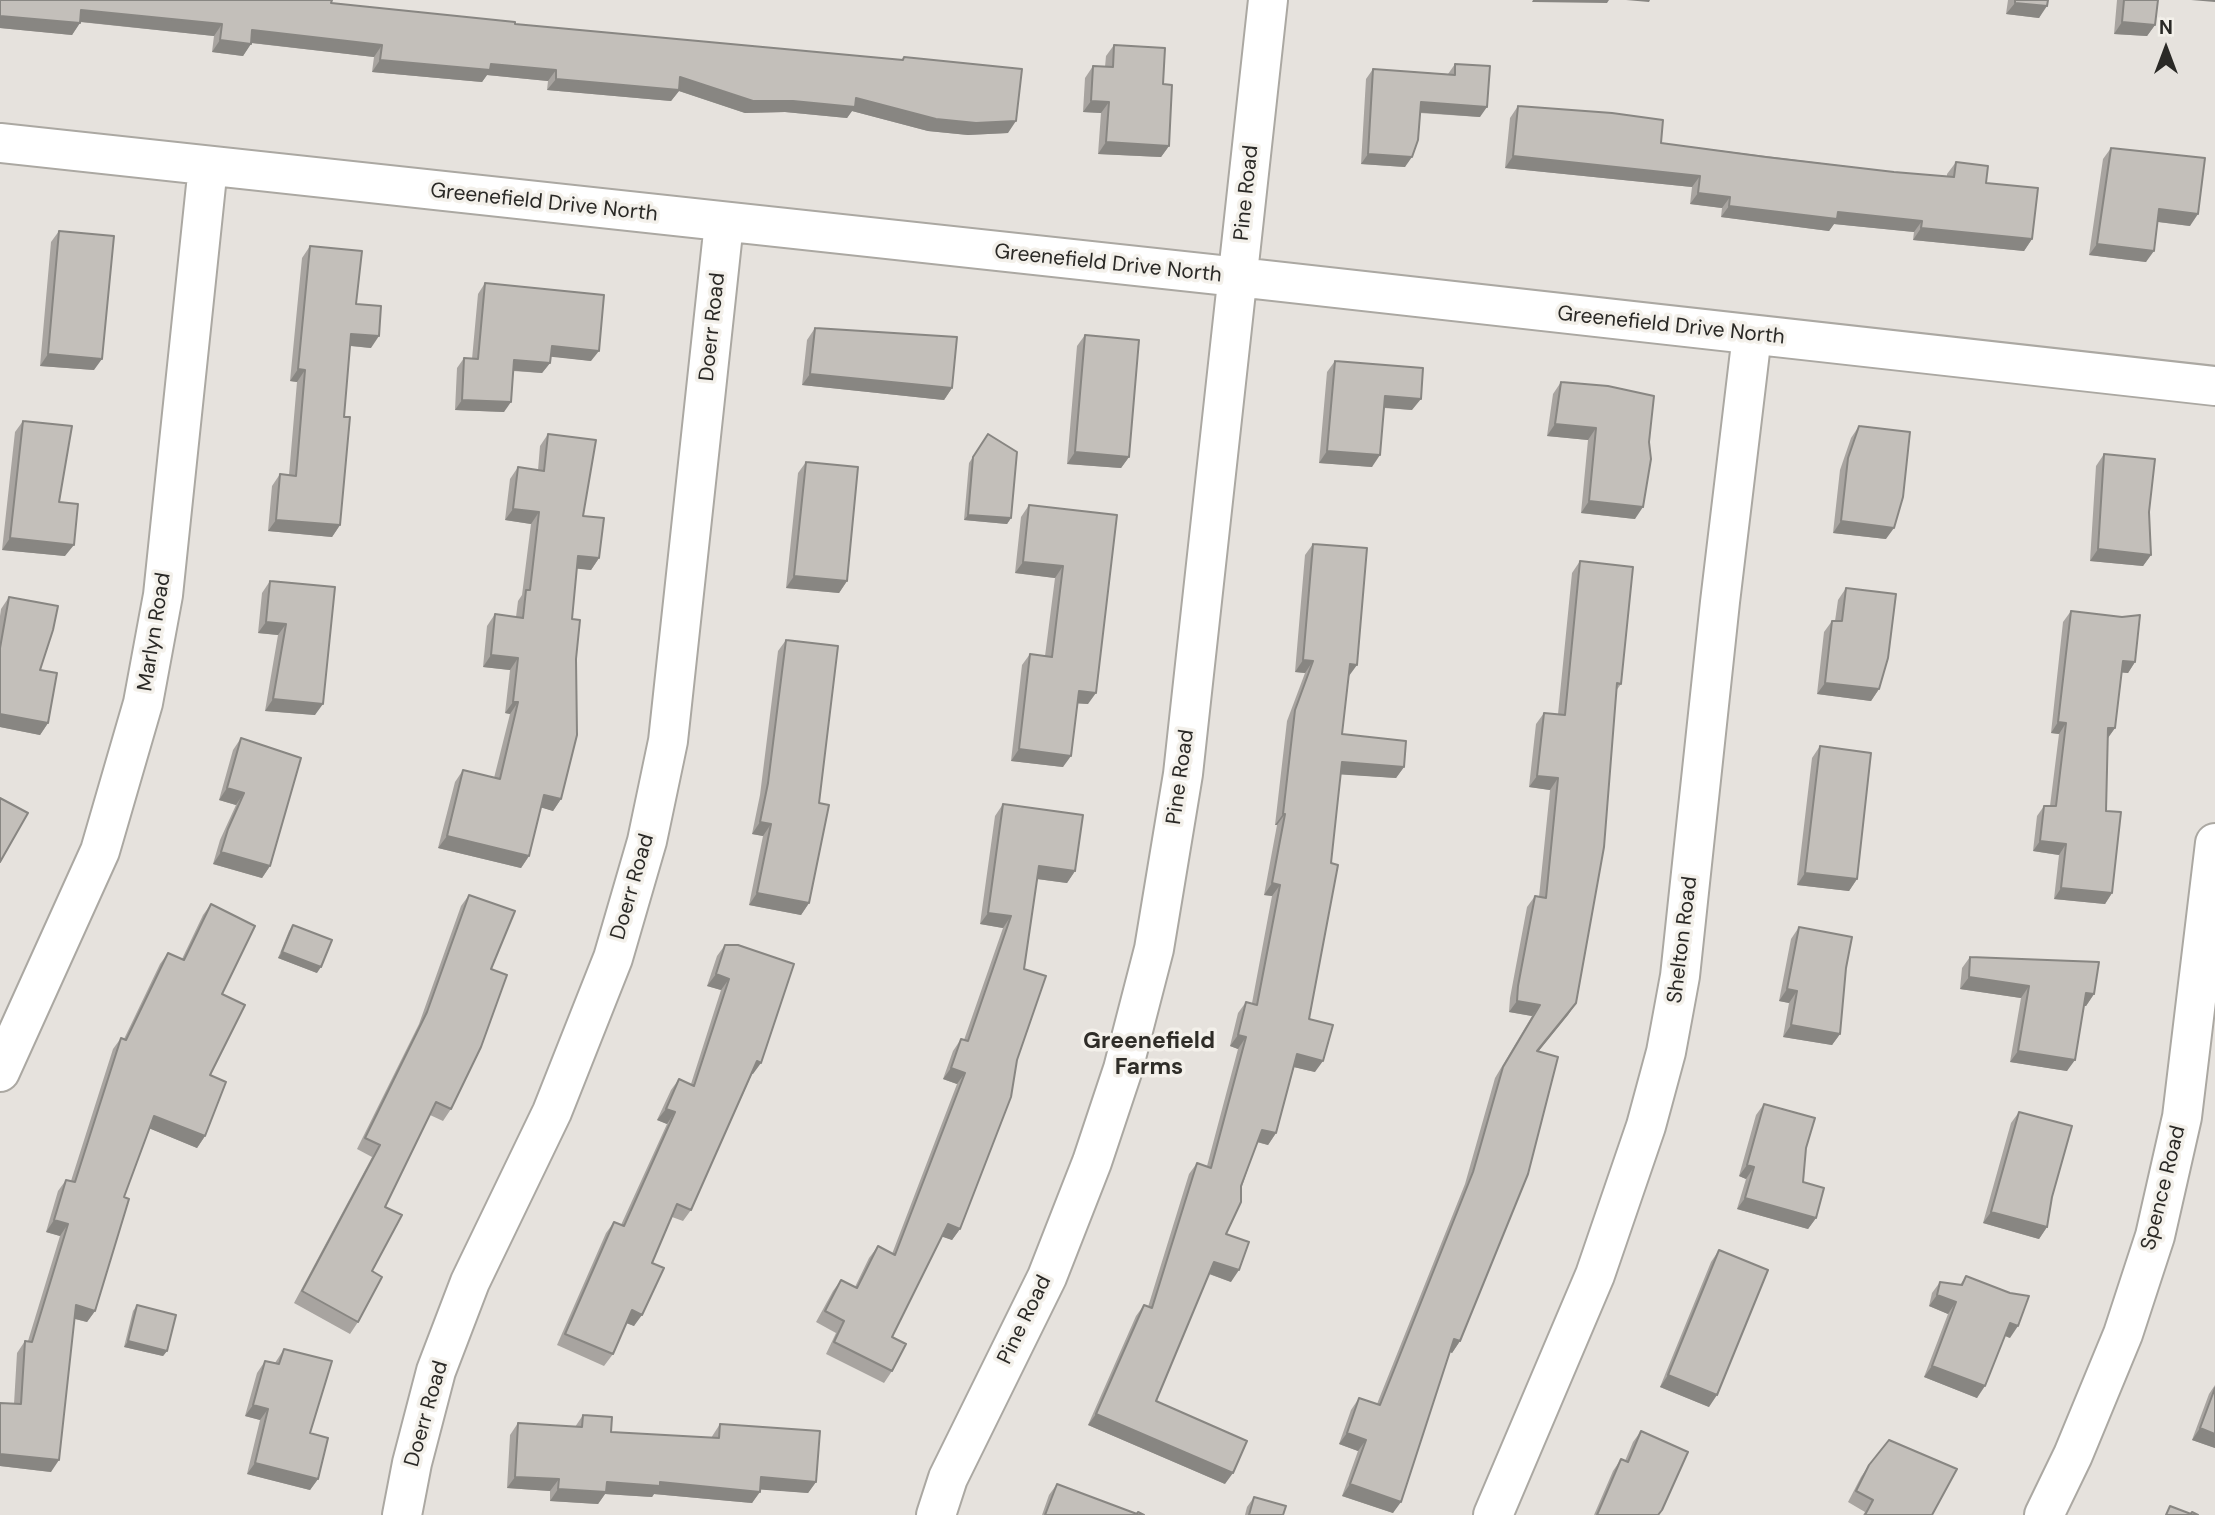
<!DOCTYPE html>
<style>
body{margin:0}
#map{position:relative;width:2215px;height:1515px;overflow:hidden;background:#e6e2dd;font-family:"DM Sans",sans-serif}
canvas{display:block}
.north{position:absolute;left:2131px;top:14px;width:70px;height:70px;-webkit-text-stroke:5px #f3f0ea;paint-order:stroke;rotate:0deg;font-size:19px;font-weight:700;line-height:28px;text-align:center;color:#2a2926}
.north::after{content:'';display:block;margin:auto;width:24px;height:32px;background:#2a2926;clip-path:polygon(50% 0,100% 100%,50% 72%,0 100%)}
</style>
<div id="map">
<canvas width="2215" height="1515"></canvas>
<div class="north">N</div>
</div>
<script>
const context = document.querySelector('canvas').getContext('2d');
context.lineJoin = 'round';
const shape = rows => new Path2D(rows.map(r => 'M' + r).join(''));
function trace(path, color, width, dash) { context.strokeStyle = color; context.lineWidth = width; context.lineCap = dash ? 'butt' : 'round'; context.setLineDash(dash || []); context.stroke(path); }
function paint(path, color) { context.fillStyle = color; context.fill(path, 'evenodd'); }
function drawText(font, color, halo, rows, align = 'center') {
  context.font = font + ' "DM Sans",sans-serif'; context.lineWidth = 7; context.setLineDash([]); context.textBaseline = 'middle'; context.strokeStyle = halo; context.fillStyle = color; for (const [text, x, y, turn = 0] of rows) {
    context.save(); context.translate(x, y); context.rotate((+turn || 0) * Math.PI / 180); context.textAlign = isNaN(turn) ? turn : align; if (halo) context.strokeText(text, 0, 0); context.fillText(text, 0, 0); context.restore();
  }
}
const minor = shape([
 [0,143,1238,277,2215,386],
 [0,1072,100,851,143,703,163,595,208,166],
 [402,1515,412,1463,436,1371,470,1282,552,1112,613,958,647,841,668,741,724,223],
 [936,1515,948,1478,1047,1277,1092,1162,1123,1069,1154,949,1183,774,1268,0],
 [1493,1515,1595,1275,1646,1126,1666,1052,1680,976,1720,602,1752,335],
 [2044,1515,2073,1455,2123,1334,2155,1236,2182,1117,2215,843]
]);
const wall = shape([
 [0,0,331,3,515,24,901,60,904,57,1008,133,968,135,928,131,852,111,847,118,785,112,745,113,679,91,671,101,547,90,548,81,487,75,482,82,372,72,374,57,251,43,243,56,212,52,214,36,80,22,72,35,0,28],
 [2008,0,2048,0,2039,18,2006,14],
 [2117,0,2158,0,2155,25,2147,36,2114,34],
 [1114,45,1163,84,1169,146,1161,157,1098,154,1101,113,1083,112,1085,78,1093,66,1105,67,1106,56],
 [1455,64,1480,117,1420,113,1405,167,1361,164,1366,79,1373,69,1448,74],
 [1518,106,1661,143,1894,172,1947,177,1947,174,1956,162,1986,183,2032,239,2024,251,1913,240,1914,232,1834,224,1829,231,1721,217,1722,208,1690,204,1692,187,1505,168,1510,118],
 [2111,148,2190,226,2158,222,2146,262,2089,255,2103,159],
 [59,231,94,370,40,366,51,242],
 [310,246,356,304,371,348,350,346,344,417,340,525,332,537,268,531,272,486,280,474,289,475,297,382,290,381,302,258],
 [485,283,591,361,550,356,550,363,542,373,513,371,504,412,455,410,457,368,464,358,472,359,478,294],
 [815,328,952,388,944,400,802,385,807,340],
 [1085,335,1129,457,1121,468,1067,464,1077,346],
 [1335,361,1412,410,1384,408,1372,467,1319,463,1327,372],
 [1561,382,1649,442,1635,519,1581,513,1588,440,1547,436,1553,394],
 [23,421,59,502,65,556,2,550,15,432],
 [1859,426,1886,539,1833,533,1840,470,1851,438],
 [548,434,599,558,591,570,577,568,572,619,561,799,553,811,541,807,529,856,521,868,438,848,455,782,463,770,494,778,510,714,505,713,510,670,483,667,487,626,495,614,516,617,518,601,522,595,531,524,505,520,510,479,518,467,538,470,540,446],
 [988,434,1011,518,1007,524,964,520,969,463],
 [2104,454,2151,555,2143,566,2090,561,2096,466],
 [806,462,847,581,839,593,786,588,798,473],
 [1029,505,1117,515,1088,704,1077,703,1063,767,1011,761,1022,665,1030,654,1045,656,1055,578,1015,573,1021,517],
 [1313,544,1349,676,1342,734,1404,767,1396,778,1341,774,1309,1019,1315,1072,1294,1067,1276,1133,1268,1145,1257,1142,1226,1234,1231,1282,1209,1274,1156,1401,1225,1484,1088,1425,1136,1316,1144,1305,1148,1307,1189,1174,1197,1163,1207,1166,1238,1049,1230,1046,1238,1013,1246,1002,1252,1003,1272,896,1264,895,1277,825,1275,825,1287,721,1305,673,1295,672,1305,555],
 [1580,561,1621,684,1616,691,1576,1003,1538,1051,1460,1341,1452,1353,1450,1352,1393,1513,1342,1496,1358,1451,1339,1444,1351,1410,1359,1398,1377,1404,1465,1184,1495,1078,1532,1016,1509,1012,1510,998,1527,907,1535,896,1539,897,1550,790,1529,787,1536,724,1544,713,1558,714,1572,573],
 [270,581,335,587,315,715,265,711,278,635,258,633,262,593],
 [1846,588,1879,689,1871,701,1817,694,1824,632,1832,621,1835,621,1838,600],
 [9,597,40,670,48,723,40,735,0,727,0,616,1,609],
 [2071,611,2135,662,2128,673,2121,672,2115,728,2108,738,2106,811,2112,893,2105,904,2054,899,2059,855,2033,851,2037,816,2044,806,2050,806,2059,734,2051,733,2063,622],
 [786,640,819,803,809,903,801,915,749,905,763,836,752,834,760,795,778,651],
 [241,738,270,866,262,878,213,864,220,840,236,805,219,800,233,750],
 [1820,746,1857,879,1849,891,1797,885,1812,758],
 [1003,804,1075,871,1067,883,1037,879,960,1229,952,1240,942,1236,892,1337,892,1371,884,1383,826,1354,836,1333,816,1322,833,1291,841,1280,855,1287,869,1258,878,1246,892,1254,957,1084,943,1079,953,1051,961,1039,964,1040,1003,928,980,924,995,816],
 [469,895,491,969,451,1109,443,1121,430,1115,385,1207,372,1271,358,1322,350,1334,294,1303,372,1157,357,1149,419,1024,461,906],
 [211,904,222,994,210,1075,205,1136,197,1148,149,1128,124,1197,95,1311,87,1322,75,1319,51,1472,0,1466,0,1403,14,1404,17,1353,25,1341,28,1341,60,1236,46,1232,58,1191,66,1180,71,1181,113,1049,121,1038,124,1039,160,964,168,953,182,959,203,915],
 [293,925,317,973,278,958,289,931],
 [1799,927,1840,1034,1832,1045,1783,1037,1789,1003,1779,1001,1791,939],
 [725,945,753,1074,752,1074,691,1210,683,1221,672,1217,652,1263,634,1326,626,1323,613,1354,604,1366,557,1345,606,1233,614,1222,621,1225,667,1124,657,1120,671,1090,679,1079,691,1084,721,990,707,986,717,956],
 [1970,957,2094,994,2086,1006,2084,1006,2067,1071,2010,1062,2021,998,1960,989,1962,968],
 [1764,1104,1806,1148,1803,1182,1816,1218,1808,1229,1737,1209,1746,1179,1739,1176,1756,1115],
 [2019,1112,2052,1197,2047,1227,2039,1239,1983,1223,2011,1123],
 [1719,1250,1709,1407,1660,1387,1711,1262],
 [1966,1276,2010,1338,2005,1336,1977,1398,1924,1377,1948,1314,1929,1306,1932,1293,1940,1282,1960,1285],
 [137,1305,167,1351,163,1356,124,1347,133,1311],
 [284,1349,310,1433,318,1479,310,1490,247,1474,260,1420,245,1416,257,1373,265,1361,275,1363],
 [2215,1385,2215,1448,2192,1440,2209,1394],
 [583,1415,611,1432,711,1438,720,1424,816,1482,808,1493,761,1489,752,1503,654,1494,652,1497,605,1494,598,1504,550,1501,550,1491,507,1488,510,1435,518,1423,575,1427],
 [1641,1431,1658,1515,1594,1515,1613,1471,1621,1459,1625,1461,1633,1442],
 [1869,1465,1932,1515,1863,1515,1865,1512,1848,1502,1861,1477],
 [1057,1484,1137,1514,1138,1512,1144,1515,1042,1515,1049,1495],
 [1254,1497,1283,1515,1245,1515,1247,1507]
]);
const shadedWall = shape([
 [1533,0,1609,0,1607,3,1532,2],
 [1626,0,1650,0,1649,2],
 [2191,0,2215,0,2215,2],
 [2015,3,2047,6,2039,18,2006,14],
 [81,10,222,24,214,36,73,21],
 [0,16,80,23,72,35,0,28],
 [2122,22,2155,25,2147,36,2114,34],
 [252,30,382,45,374,57,244,42],
 [220,40,251,44,243,56,212,52],
 [380,60,491,64,556,70,548,81,487,75,482,82,372,72],
 [680,77,856,98,1016,121,1008,133,968,135,928,131,852,111,847,118,785,112,745,113,679,91,671,101,547,90,556,79],
 [1091,101,1109,102,1101,113,1083,112],
 [1421,102,1487,107,1480,117,1414,112],
 [1106,142,1169,146,1161,157,1098,154],
 [1368,154,1412,157,1405,167,1361,164],
 [1513,156,1700,176,1692,187,1505,168],
 [1698,193,1730,197,1722,208,1690,204],
 [1729,206,1838,212,1922,221,1914,232,1834,224,1829,231,1721,217],
 [2159,209,2198,214,2190,226,2151,221],
 [1921,228,2032,239,2024,251,1913,240],
 [2097,244,2154,251,2146,262,2089,255],
 [351,334,379,336,371,348,343,345],
 [552,346,599,351,591,361,544,356],
 [48,354,102,359,94,370,40,366],
 [514,360,550,363,542,373,507,370],
 [298,369,305,370,297,382,290,381],
 [810,374,952,388,944,400,802,385],
 [1385,396,1421,399,1412,410,1377,407],
 [462,400,511,402,504,412,455,410],
 [1555,424,1596,428,1588,440,1547,436],
 [1327,451,1380,455,1372,467,1319,463],
 [1075,452,1129,457,1121,468,1067,464],
 [1589,501,1643,507,1635,519,1581,513],
 [513,509,539,512,531,524,505,520],
 [968,515,1011,518,1007,524,964,520],
 [276,520,340,525,332,537,268,531],
 [1841,521,1894,528,1886,539,1833,533],
 [10,538,74,545,65,556,2,550],
 [2098,549,2151,555,2143,566,2090,561],
 [578,556,599,558,591,570,570,568],
 [1023,562,1063,566,1055,578,1015,573],
 [794,576,847,581,839,593,786,588],
 [266,622,286,624,278,635,258,633],
 [491,655,518,658,510,670,483,667],
 [1303,660,1313,661,1305,673,1295,672],
 [2123,661,2135,662,2128,673,2115,672],
 [1350,664,1357,665,1349,676],
 [1825,683,1879,689,1871,701,1817,694],
 [1079,691,1096,693,1088,704,1071,703],
 [273,699,323,704,315,715,265,711],
 [513,702,518,702,510,714,505,713],
 [0,714,48,723,40,735,0,727],
 [2058,722,2066,723,2059,734,2051,733],
 [2108,728,2115,728,2107,739],
 [1019,749,1071,756,1063,767,1011,761],
 [1342,762,1404,767,1396,778,1334,774],
 [1537,776,1558,778,1550,790,1529,787],
 [227,788,244,793,236,805,219,800],
 [544,795,561,799,553,811,536,806],
 [1283,814,1285,814,1277,825,1275,825],
 [760,822,771,824,763,836,752,834],
 [447,836,529,856,521,868,438,848],
 [2040,841,2066,844,2059,855,2033,851],
 [221,852,270,866,262,878,213,864],
 [1039,866,1075,871,1067,883,1030,878],
 [1805,873,1857,879,1849,891,1797,885],
 [1272,883,1280,885,1272,896,1264,895],
 [2061,888,2112,893,2105,904,2054,899],
 [757,893,809,903,801,915,749,905],
 [988,913,1011,916,1003,928,980,924],
 [282,952,321,967,317,973,278,958],
 [716,974,729,979,721,990,707,986],
 [1969,977,2029,986,2021,998,1960,989],
 [1787,989,1797,991,1789,1003,1779,1001],
 [2086,993,2094,994,2086,1006,2078,1005],
 [1517,1001,1540,1005,1532,1016,1509,1012],
 [1576,1003,1568,1015,1529,1063,1537,1051],
 [1791,1025,1840,1034,1832,1045,1783,1037],
 [1238,1035,1246,1037,1238,1049,1230,1046],
 [2018,1051,2075,1060,2067,1071,2010,1062],
 [1297,1054,1323,1061,1315,1072,1289,1066],
 [757,1061,761,1063,753,1074,749,1073],
 [951,1068,965,1073,957,1084,943,1079],
 [666,1109,675,1112,667,1124,657,1120],
 [154,1116,205,1136,197,1148,146,1127],
 [1262,1130,1276,1133,1268,1145,1254,1141],
 [1747,1165,1754,1167,1746,1179,1739,1176],
 [1745,1198,1816,1218,1808,1229,1737,1209],
 [1991,1212,2047,1227,2039,1239,1983,1223],
 [54,1220,68,1224,60,1236,46,1232],
 [948,1224,960,1229,952,1240,940,1236],
 [1214,1262,1239,1270,1231,1282,1207,1273],
 [1937,1295,1956,1302,1948,1314,1929,1306],
 [76,1305,95,1311,87,1322,68,1317],
 [632,1310,642,1315,634,1326,624,1322],
 [2010,1323,2018,1326,2010,1338,2001,1334],
 [1454,1339,1460,1341,1452,1353,1446,1350],
 [128,1341,167,1351,163,1356,124,1347],
 [1932,1366,1985,1386,1977,1398,1924,1377],
 [1668,1375,1717,1395,1709,1407,1660,1387],
 [253,1405,268,1409,260,1420,245,1416],
 [1096,1414,1233,1473,1225,1484,1088,1425],
 [2200,1428,2215,1434,2215,1448,2192,1440],
 [1347,1433,1366,1440,1358,1451,1339,1444],
 [0,1454,59,1460,51,1472,0,1466],
 [255,1463,318,1479,310,1490,247,1474],
 [515,1477,559,1479,550,1491,507,1488],
 [761,1477,816,1482,808,1493,753,1489],
 [607,1482,660,1482,760,1492,752,1503,654,1494,652,1497,605,1494,598,1504,550,1501,558,1489],
 [1350,1484,1401,1502,1393,1513,1342,1496]
]);
const building = shape([
 [0,0,332,0,331,3,515,22,515,24,903,60,904,57,1022,69,1016,121,976,123,936,119,856,98,855,107,793,101,753,101,680,77,679,90,556,79,556,70,491,64,490,70,380,60,382,45,252,30,251,44,220,40,222,24,81,10,80,23,0,16,0,0],
 [2015,0,2048,0,2047,6,2015,3,2015,0],
 [2124,0,2158,0,2155,25,2122,22,2124,0],
 [1114,45,1165,48,1163,84,1172,85,1169,146,1106,142,1109,102,1091,101,1093,66,1113,67,1114,45],
 [1455,64,1490,66,1487,107,1421,102,1418,140,1412,157,1368,154,1373,69,1455,75,1455,64],
 [1518,106,1612,113,1663,120,1661,143,1766,157,1894,172,1954,177,1956,162,1988,166,1986,183,2038,188,2032,239,1921,228,1922,221,1838,212,1837,219,1729,206,1730,197,1698,193,1700,176,1513,156,1518,106],
 [2111,148,2205,158,2198,214,2159,209,2154,251,2097,244,2111,148],
 [59,231,114,236,102,359,48,354,59,231],
 [310,246,362,251,356,304,381,306,379,336,351,334,344,417,350,417,340,525,276,520,280,474,296,476,305,370,298,369,310,246],
 [485,283,604,295,599,351,552,346,550,363,514,360,511,402,462,400,464,358,478,359,485,283],
 [815,328,957,337,952,388,810,374,815,328],
 [1085,335,1139,340,1129,457,1075,452,1085,335],
 [1335,361,1423,368,1421,399,1385,396,1380,455,1327,451,1335,361],
 [1561,382,1608,386,1654,396,1649,442,1651,459,1643,507,1589,501,1596,428,1555,424,1561,382],
 [23,421,72,426,59,502,78,504,74,545,10,538,23,421],
 [1859,426,1910,432,1903,497,1894,528,1841,521,1848,458,1859,426],
 [548,434,596,440,583,516,604,518,599,558,578,556,572,619,580,620,576,659,577,735,561,799,544,795,529,856,447,836,463,770,500,779,518,702,513,702,518,658,491,655,495,614,523,618,526,590,530,590,539,512,513,509,518,467,544,471,548,434],
 [988,434,1017,452,1011,518,968,515,973,457,988,434],
 [2104,454,2155,459,2149,512,2151,555,2098,549,2104,454],
 [806,462,858,467,847,581,794,576,806,462],
 [1029,505,1117,515,1096,693,1079,691,1071,756,1019,749,1030,654,1052,657,1063,566,1023,562,1029,505],
 [1313,544,1367,548,1357,665,1350,664,1342,734,1406,741,1404,767,1342,762,1331,863,1338,865,1309,1019,1333,1025,1323,1061,1297,1054,1276,1133,1262,1130,1241,1186,1241,1202,1226,1234,1249,1242,1239,1270,1214,1262,1156,1401,1247,1441,1233,1473,1096,1414,1144,1305,1152,1308,1197,1163,1211,1168,1246,1037,1238,1035,1246,1002,1257,1005,1280,885,1272,883,1285,814,1283,814,1295,710,1313,661,1303,660,1313,544],
 [1580,561,1633,567,1621,684,1617,683,1604,847,1576,1003,1537,1051,1558,1057,1528,1174,1460,1341,1454,1339,1401,1502,1350,1484,1366,1440,1347,1433,1359,1398,1380,1405,1473,1172,1503,1067,1540,1005,1517,1001,1518,986,1535,896,1546,898,1558,778,1537,776,1544,713,1565,715,1580,561],
 [270,581,335,587,323,704,273,699,286,624,266,622,270,581],
 [1846,588,1896,594,1888,658,1879,689,1825,683,1832,621,1842,621,1846,588],
 [9,597,58,606,53,630,40,670,57,673,48,723,0,714,0,648,9,597],
 [2071,611,2122,617,2140,615,2135,662,2123,661,2115,728,2108,728,2106,811,2121,812,2112,893,2061,888,2066,844,2040,841,2044,806,2056,806,2066,723,2058,722,2071,611],
 [786,640,838,646,819,803,829,805,809,903,757,893,771,824,760,822,768,783,786,640],
 [241,738,301,758,270,866,221,852,228,829,244,793,227,788,241,738],
 [1820,746,1871,753,1857,879,1805,873,1820,746],
 [0,798,28,813,0,862,0,798],
 [1003,804,1083,815,1075,871,1039,866,1024,969,1046,976,1017,1060,1011,1097,960,1229,948,1224,892,1337,906,1344,892,1371,834,1342,844,1321,825,1311,841,1280,857,1288,878,1246,895,1255,965,1073,951,1068,961,1039,968,1041,1011,916,988,913,1003,804],
 [469,895,515,911,491,969,507,975,481,1047,451,1109,436,1102,385,1207,402,1215,372,1271,382,1277,358,1322,302,1291,380,1145,365,1138,427,1012,469,895],
 [211,904,255,926,222,994,245,1005,210,1075,226,1082,205,1136,154,1116,124,1197,129,1199,95,1311,76,1305,59,1460,0,1454,0,1403,21,1404,25,1341,32,1342,68,1224,54,1220,66,1180,75,1182,121,1038,126,1040,168,953,184,960,211,904],
 [293,925,332,940,321,967,282,952,293,925],
 [1799,927,1852,937,1846,968,1840,1034,1791,1025,1797,991,1787,989,1799,927],
 [725,945,738,945,794,964,761,1063,757,1061,691,1210,677,1204,652,1263,664,1268,642,1315,632,1310,613,1354,565,1334,614,1222,624,1226,675,1112,666,1109,679,1079,694,1086,729,979,716,974,725,945],
 [1970,957,2099,962,2094,994,2086,993,2075,1060,2018,1051,2029,986,1969,977,1970,957],
 [1764,1104,1815,1118,1806,1148,1803,1182,1824,1188,1816,1218,1745,1198,1754,1167,1747,1165,1764,1104],
 [2019,1112,2072,1126,2052,1197,2047,1227,1991,1212,2019,1112],
 [1719,1250,1768,1270,1717,1395,1668,1375,1719,1250],
 [1966,1276,2010,1293,2029,1296,2018,1326,2010,1323,1985,1386,1932,1366,1956,1302,1937,1295,1940,1282,1962,1285,1966,1276],
 [137,1305,176,1315,167,1351,128,1341,137,1305],
 [284,1349,332,1361,310,1433,328,1438,318,1479,255,1463,268,1409,253,1405,265,1361,279,1364,284,1349],
 [2215,1388,2215,1434,2200,1428,2215,1388],
 [583,1415,612,1417,611,1432,719,1438,720,1424,820,1431,816,1482,761,1477,760,1492,660,1482,660,1486,607,1482,606,1492,558,1489,559,1479,515,1477,518,1423,582,1427,583,1415],
 [1641,1431,1688,1452,1662,1510,1658,1515,1597,1515,1621,1459,1628,1462,1641,1431],
 [1889,1440,1957,1469,1932,1515,1865,1515,1873,1500,1856,1491,1869,1465,1889,1440],
 [1057,1484,1137,1514,1138,1512,1144,1515,1045,1515,1057,1484],
 [1254,1497,1286,1506,1283,1515,1249,1515,1254,1497],
 [2170,1506,2191,1514,2192,1512,2198,1515,2166,1515,2170,1506]
]);
const streetNames = [
 ["Pine Road",1247,193,-84],
 ["Greenefield Drive North",544,203,6],
 ["Greenefield Drive North",1108,264,6],
 ["Greenefield Drive North",1671,326,6],
 ["Doerr Road",713,327,-84],
 ["Marlyn Road",155,632,-81],
 ["Pine Road",1181,777,-82],
 ["Doerr Road",633,887,-74],
 ["Shelton Road",1683,940,-83],
 ["Spence Road",2164,1188,-76],
 ["Pine Road",1025,1320,-64],
 ["Doerr Road",427,1414,-74]
];
const neighbourhoodNames = [
 ["Greenefield",1149,1042],
 ["Farms",1149,1068]
];
trace(minor, '#aba8a2', 42);
trace(minor, '#fff', 38);
paint(wall, '#a8a4a0');
paint(shadedWall, '#888682');
paint(building, '#c3bfba');
trace(building, '#888682', 2);
drawText('21px', '#2a2926', '#f3f0ea', streetNames);
drawText('bold 23px', '#2f2d28', '#f3f0ea', neighbourhoodNames);
</script>
